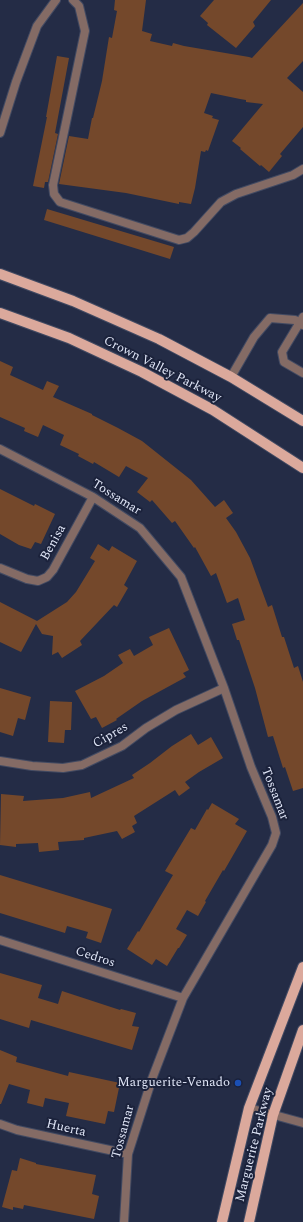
<!DOCTYPE html>
<style>
body{margin:0}
canvas{display:block;background:#242c46}
</style>
<canvas width="303" height="1222"></canvas>
<script>
const context = document.querySelector('canvas').getContext('2d');
context.lineJoin = 'round';
function paint(path, color) { context.fillStyle = color; context.fill(path, 'evenodd'); }
const shape = rows => new Path2D(rows.map(r => 'M' + r).join(''));
function trace(path, color, width, dash) { context.strokeStyle = color; context.lineWidth = width; context.lineCap = dash ? 'butt' : 'round'; context.setLineDash(dash || []); context.stroke(path); }
function drawText(font, color, halo, rows, align = 'center') {
  context.font = font + ' Spectral,serif'; context.lineWidth = 4; context.setLineDash([]); context.textBaseline = 'middle'; context.strokeStyle = halo; context.fillStyle = color; for (const [text, x, y, turn = 0] of rows) {
    context.save(); context.translate(x, y); context.rotate((+turn || 0) * Math.PI / 180); context.textAlign = isNaN(turn) ? turn : align; if (halo) context.strokeText(text, 0, 0); context.fillText(text, 0, 0); context.restore();
  }
}
const building = shape([
 [115,0,146,0,142,31,152,34,150,41,172,46,173,43,184,46,249,57,252,58,303,3,303,61,287,78,303,92,303,127,280,154,282,156,269,172,261,165,260,166,240,149,241,148,232,141,263,104,246,102,246,100,240,99,211,93,204,113,213,116,212,118,219,120,208,151,206,150,205,152,201,151,195,188,191,204,179,202,179,204,126,193,59,184,69,136,88,139,92,118,93,118,102,81,109,37,112,38,117,11,114,10],
 [214,0,271,0,253,22,255,26,236,48,207,25,208,23,200,16],
 [57,56,69,58,55,133,58,134,48,182,45,182,44,188,33,186,47,117,46,117],
 [47,209,174,247,170,259,44,220],
 [0,361,13,367,10,375,43,390,47,381,59,386,53,397,92,414,92,415,118,428,142,441,191,480,215,507,224,500,233,513,226,518,236,532,250,558,268,607,272,605,282,637,284,637,294,668,298,666,303,682,303,788,293,791,285,767,283,768,273,736,268,737,255,688,239,640,237,640,232,624,245,620,238,598,227,603,216,573,211,576,195,547,194,548,175,521,172,523,152,500,150,502,137,492,148,478,126,466,119,477,94,462,93,464,78,456,79,454,60,445,64,435,43,425,38,437,24,431,25,428,0,417],
 [0,489,34,506,35,504,55,514,41,544,35,542,31,549,19,545,0,534],
 [98,544,109,551,112,546,137,561,124,585,128,588,117,607,114,605,80,641,82,645,62,658,58,652,52,655,53,636,42,634,36,624,21,652,0,642,0,602,37,621,67,602,76,592,95,561,90,558],
 [169,628,189,670,183,673,186,677,142,701,116,719,117,720,102,728,96,717,91,719,75,691,104,676,123,663,118,655,130,649,134,656,153,645,149,637],
 [0,688,31,697,25,720,18,718,13,736,0,732],
 [50,701,72,702,71,730,65,730,64,743,48,742],
 [191,734,198,745,211,737,223,758,199,772,185,782,190,788,179,796,175,790,134,816,137,823,132,826,135,832,122,839,117,831,84,838,84,840,58,842,59,850,39,852,38,843,16,844,16,847,0,845,1,794,24,796,23,801,63,798,90,792,91,798,134,778,132,775,150,763,172,746],
 [212,803,239,819,235,824,247,831,224,871,223,870,205,901,206,902,198,916,187,910,176,929,187,935,179,948,178,948,167,966,156,959,152,965,127,949,138,931,139,932,173,875,165,871,191,828,195,830,207,809,208,810],
 [0,875,112,909,101,943,86,938,88,932,67,926,65,933,0,913],
 [0,973,42,985,38,998,58,1004,62,991,120,1010,121,1009,136,1013,132,1026,139,1027,132,1050,31,1020,29,1028,0,1019],
 [0,1050,17,1057,16,1062,68,1076,69,1072,120,1083,114,1112,108,1111,105,1124,66,1116,69,1103,45,1098,43,1107,27,1103,30,1090,9,1084,1,1104,0,1104],
 [20,1158,36,1163,36,1164,96,1175,92,1194,99,1196,94,1219,24,1205,23,1209,13,1207,13,1210,2,1207,12,1170,17,1171]
]);
const service = shape([
 [73,0,79,6,85,31,53,185,54,194,60,202,179,240,187,238,194,232,221,202,236,194,293,175,303,169],
 [303,317,282,352,284,362,303,373],
 [231,377,254,337,270,318,295,320,303,325]
]);
const minor = shape([
 [0,133,16,82,37,26,56,0],
 [0,449,93,497,140,528,181,577,224,688,251,767,272,817,276,833,272,845,183,998,152,1079,128,1154,124,1222],
 [0,568,27,579,38,581,47,577,53,570,93,497],
 [0,761,32,766,63,768,82,765,122,746,146,728,176,710,224,688],
 [0,940,183,998],
 [249,1108,303,1123],
 [0,1124,17,1130,128,1154]
]);
const primary = shape([
 [0,274,73,301,159,339,231,377,303,421],
 [0,313,69,338,142,372,213,410,303,468],
 [222,1222,249,1108,303,967],
 [249,1222,273,1115,303,1030]
]);
const markers = [
 [238,1083,4,"#1a4fb4"]
];
const streetNames = [
 ["Crown Valley Parkway",162,370,27],
 ["Tossamar",116,498,32],
 ["Benisa",54,543,-61],
 ["Cipres",111,736,-30],
 ["Tossamar",274,794,69],
 ["Cedros",95,958,18],
 ["Huerta",66,1129,13],
 ["Tossamar",124,1132,-75],
 ["Marguerite Parkway",255,1145,-76]
];
const poiNames = [
 ["Marguerite-Venado",230,1083]
];
paint(building, '#74482b');
trace(service, '#424a62', 10);
trace(minor, '#424a62', 10);
trace(primary, '#424a62', 12);
trace(service, '#846b65', 8);
trace(minor, '#846b65', 8);
trace(primary, '#dba99c', 10);
for (const [x, y, r, color] of markers) { const dot = new Path2D(); dot.arc(x, y, r, 0, 2 * Math.PI); context.fillStyle = color; context.fill(dot); trace(dot, '#1b223b', 1.5); }
drawText('13px', '#e0e6f7', '#1b223b', streetNames);
drawText('13px', '#e0e6f7', '#1b223b', poiNames, 'right');
</script>
